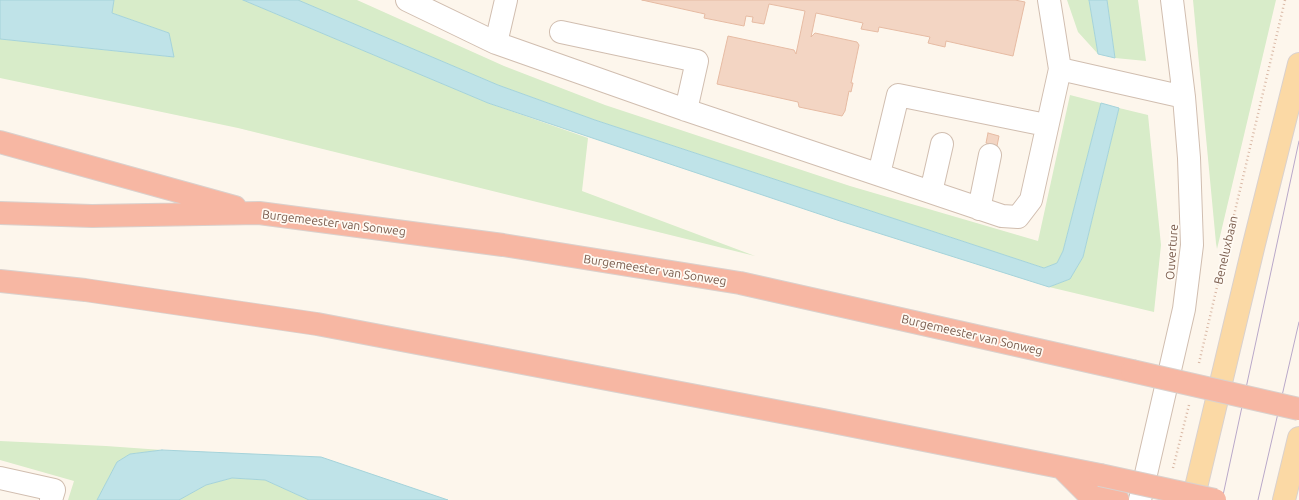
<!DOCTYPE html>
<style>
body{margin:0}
canvas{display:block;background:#fdf6ec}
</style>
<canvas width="1299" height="500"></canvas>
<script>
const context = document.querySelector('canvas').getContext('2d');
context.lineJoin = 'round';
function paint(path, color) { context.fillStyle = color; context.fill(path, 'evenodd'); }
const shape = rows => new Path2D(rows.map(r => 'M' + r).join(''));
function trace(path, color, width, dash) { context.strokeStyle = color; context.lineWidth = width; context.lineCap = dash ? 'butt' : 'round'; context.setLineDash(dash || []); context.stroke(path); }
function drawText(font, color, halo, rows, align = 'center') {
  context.font = font + ' Ubuntu,sans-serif'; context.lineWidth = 3.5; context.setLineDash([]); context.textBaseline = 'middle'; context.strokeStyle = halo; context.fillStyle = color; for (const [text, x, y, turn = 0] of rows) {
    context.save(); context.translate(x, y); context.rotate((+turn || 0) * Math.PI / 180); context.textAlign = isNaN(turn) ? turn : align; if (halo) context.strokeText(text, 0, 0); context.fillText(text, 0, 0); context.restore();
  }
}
const green = shape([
 [114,0,243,0,488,103,588,138,582,191,755,256,238,128,0,78,0,39,173,57,169,33,112,13],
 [298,0,357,0,504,66,605,105,850,186,1038,241,1070,95,1101,103,1063,251,1057,263,1044,268,595,120,498,85],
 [1067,0,1089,0,1098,54,1078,32],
 [1107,0,1138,0,1146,61,1115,58],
 [1193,0,1276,0,1217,249,1216,243],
 [1119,108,1148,115,1161,245,1154,312,1049,287,1070,279,1083,257],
 [0,441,106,446,162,450,130,454,117,462,97,500,68,500,74,481,0,460],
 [232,478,265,480,309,500,179,500,206,485]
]);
const water = shape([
 [0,0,114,0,112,13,169,33,174,57,0,39,0,0],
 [243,0,298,0,498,85,595,120,1044,268,1057,263,1063,251,1101,103,1119,108,1083,257,1070,279,1049,287,840,221,488,103,243,0],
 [1089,0,1107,0,1115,58,1098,54,1089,0],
 [162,450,321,457,448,500,309,500,265,480,232,478,206,485,179,500,97,500,117,462,130,454,162,450]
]);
const building = shape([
 [642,0,1015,0,1025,2,1013,56,946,41,945,47,928,43,930,37,879,27,878,32,861,29,863,23,816,13,811,37,815,33,857,42,859,45,851,83,853,83,851,92,849,91,845,111,842,116,799,107,798,102,717,84,728,36,794,50,796,54,805,11,769,4,764,24,752,22,753,17,746,16,744,26,704,18,705,14,642,0],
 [988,133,999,136,997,146,986,143,988,133]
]);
const path = shape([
 [1199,363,1285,0],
 [1173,468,1189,405]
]);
const minor = shape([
 [407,0,496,43,686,110,1002,216,1018,217,1031,200,1060,69,1049,0],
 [561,32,697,61,686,110],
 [496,43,506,0],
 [1060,69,1184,97],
 [879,174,898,95,1046,125],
 [931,192,942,144],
 [979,209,990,155],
 [0,478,54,490,51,500],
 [1140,500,1184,309,1192,245,1189,158,1184,97,1172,0]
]);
const major = shape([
 [1193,500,1254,244,1299,64],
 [1284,500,1299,438]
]);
const highway = shape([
 [0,142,235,207],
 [0,213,92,216,259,213,503,245,740,283,1132,371],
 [0,281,85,290,317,324,823,420,1100,475],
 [1062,468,1087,493,1118,500]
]);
const tram = shape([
 [1222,500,1299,141],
 [1258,500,1299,322]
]);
const highwayBridge = shape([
 [1132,371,1299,409],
 [1100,475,1215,500]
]);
const streetNames = [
 ["Burgemeester van Sonweg",334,223,7],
 ["Beneluxbaan",1226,250,-77],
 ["Ouverture",1172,252,-86],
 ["Burgemeester van Sonweg",655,270,9],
 ["Burgemeester van Sonweg",972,335,13]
];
paint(green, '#d8ecc9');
paint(water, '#bfe3e8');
trace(water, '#a5d3da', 1);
paint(building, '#f3d5c3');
trace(building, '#e6bba3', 1);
trace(minor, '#d1beb0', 24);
trace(major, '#dad1cd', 24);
trace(highway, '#dad1cd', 24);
trace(path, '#d9b8a5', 2.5, [1, 3]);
trace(minor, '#fff', 22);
trace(major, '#fbd9a5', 22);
trace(highway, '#f7b7a3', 22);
trace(tram, '#b9a8c9', 1);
trace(highwayBridge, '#dad1cd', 24, []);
trace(highwayBridge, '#f7b7a3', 22);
drawText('12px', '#7a5c4d', '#fffaf3', streetNames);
</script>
